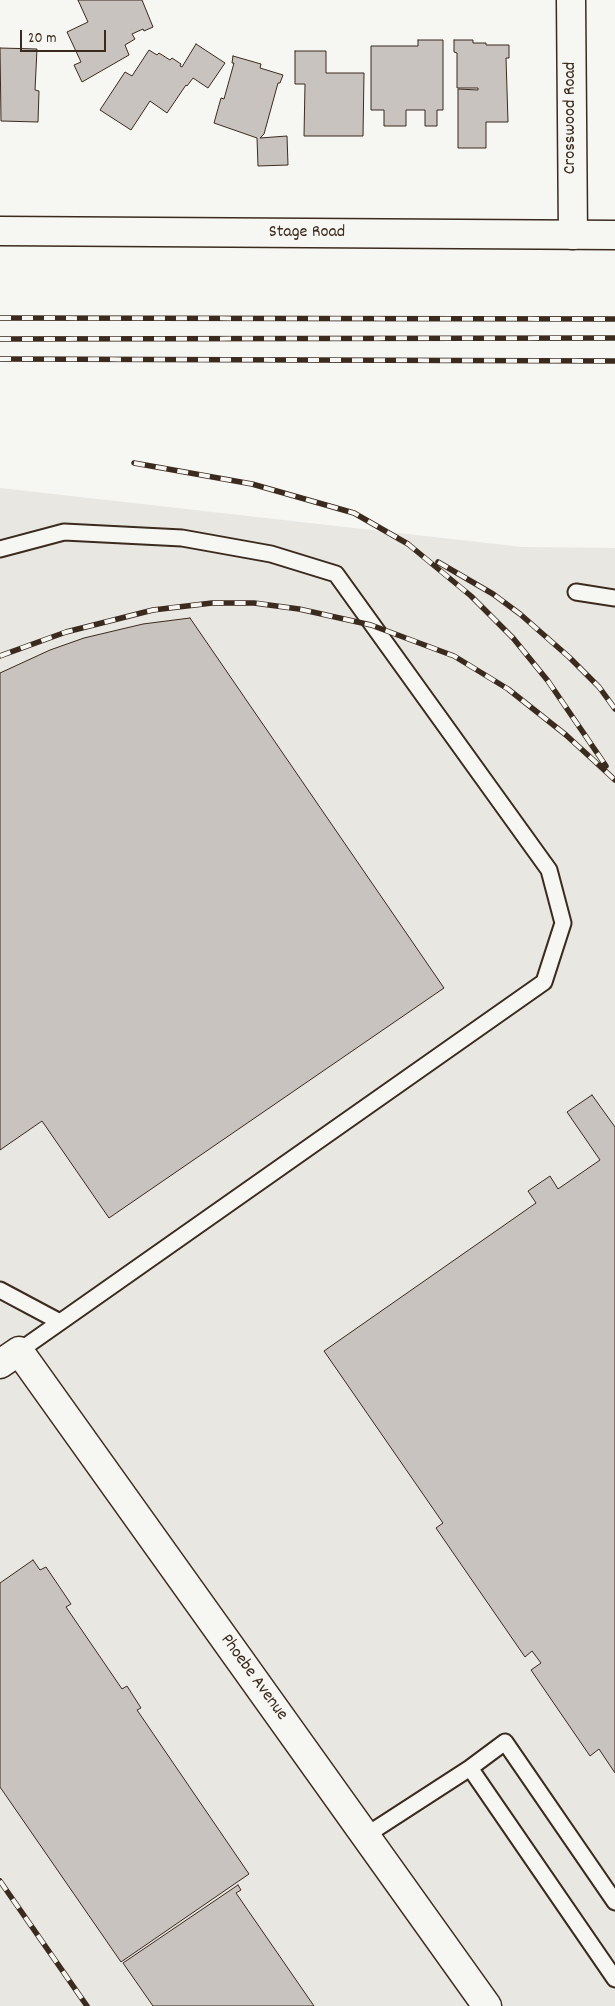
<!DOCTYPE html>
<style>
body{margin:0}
#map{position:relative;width:615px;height:2006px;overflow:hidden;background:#f6f6f2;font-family:Dekko,sans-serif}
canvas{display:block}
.scale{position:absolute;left:20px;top:30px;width:86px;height:22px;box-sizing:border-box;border:2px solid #3b2a1e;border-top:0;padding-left:6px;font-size:15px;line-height:18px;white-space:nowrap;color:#3b2a1e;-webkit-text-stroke:4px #f6f6f2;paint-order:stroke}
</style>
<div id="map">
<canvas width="615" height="2006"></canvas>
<div class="scale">20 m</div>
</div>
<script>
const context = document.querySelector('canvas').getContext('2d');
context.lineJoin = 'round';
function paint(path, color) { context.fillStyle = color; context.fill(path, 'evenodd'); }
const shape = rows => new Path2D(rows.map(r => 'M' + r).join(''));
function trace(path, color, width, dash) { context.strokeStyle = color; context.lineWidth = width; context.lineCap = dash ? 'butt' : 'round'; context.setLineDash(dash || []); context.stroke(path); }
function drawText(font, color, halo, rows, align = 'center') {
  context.font = font + ' Dekko,sans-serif'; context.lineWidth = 4; context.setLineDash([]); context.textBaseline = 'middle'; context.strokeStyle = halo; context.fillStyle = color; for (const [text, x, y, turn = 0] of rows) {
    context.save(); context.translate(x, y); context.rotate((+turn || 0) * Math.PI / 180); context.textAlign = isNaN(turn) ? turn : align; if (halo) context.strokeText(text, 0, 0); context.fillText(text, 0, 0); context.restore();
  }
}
const built = shape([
 [0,488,522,547,615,548,615,2006,0,2006]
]);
const building = shape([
 [78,0,142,0,153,27,144,31,143,29,132,34,135,39,125,45,129,55,82,82,74,65,81,62,67,32,88,22,78,0],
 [418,40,443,40,443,110,437,110,437,126,425,126,425,110,406,110,406,126,384,126,384,110,371,110,371,46,418,46,418,40],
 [454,40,473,40,473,43,486,43,486,45,509,45,509,58,506,58,508,122,486,122,486,148,458,148,458,89,478,90,478,88,457,88,457,53,454,52,454,40],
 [196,44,225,63,208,88,193,78,187,86,186,85,167,113,150,101,131,130,100,110,125,72,132,76,149,50,157,55,159,53,170,60,172,58,181,64,180,66,182,67,196,44],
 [0,48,37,49,35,90,39,91,38,122,1,121,0,48],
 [295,51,326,51,326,73,364,73,363,136,304,136,305,84,295,84,295,51],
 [233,56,261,64,260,68,283,75,280,83,278,83,264,134,260,138,287,136,288,165,258,166,257,138,214,123,221,98,224,99,234,63,232,63,233,56],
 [190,618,444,988,109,1218,42,1121,0,1150,0,673,50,650,84,638,143,624,190,618],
 [592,1095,615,1127,615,1773,599,1749,590,1756,531,1670,541,1663,532,1651,525,1657,436,1528,443,1523,324,1351,536,1203,528,1191,550,1176,558,1189,600,1160,567,1112,592,1095],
 [33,1560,40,1570,46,1567,71,1604,66,1607,122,1689,127,1686,141,1708,137,1710,249,1874,121,1962,0,1787,0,1583,33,1560],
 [238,1885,241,1890,236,1893,314,2006,153,2006,123,1963,238,1885]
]);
const service = shape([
 [0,549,64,532,182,538,271,554,336,574,549,870,563,923,544,982,19,1351],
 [576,592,615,598],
 [0,1290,60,1322],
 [470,1768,615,1979],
 [365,1836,470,1768,505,1742,615,1902]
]);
const minor = shape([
 [571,0,573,235],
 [0,1364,19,1351,487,2006]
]);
const secondary = shape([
 [0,231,615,235]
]);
const rail = shape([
 [0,318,615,319],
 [0,339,615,338],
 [0,359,615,361],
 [134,463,252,484,354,513,408,544,471,596,513,638,548,681,606,766],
 [438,562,493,594,520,614,569,657,599,687,615,709],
 [0,656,66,632,153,610,212,603,254,603,299,609,371,625,454,656,508,689,566,735,615,780],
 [0,1881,87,2006]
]);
const streetNames = [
 ["Crosswood Road",572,118,-90],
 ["Stage Road",307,234],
 ["Phoebe Avenue",253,1678,54]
];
paint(built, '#e8e7e2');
paint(building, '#c8c3be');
trace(building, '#3b2a1e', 1);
trace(service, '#3b2a1e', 19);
trace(minor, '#3b2a1e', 31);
trace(secondary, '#3b2a1e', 31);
trace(service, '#f6f6f2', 15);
trace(minor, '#f6f6f2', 28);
trace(secondary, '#f6f6f2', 28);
trace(rail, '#3b2a1e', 5.5);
trace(rail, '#f6f6f2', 4, [11]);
drawText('18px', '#3b2a1e', '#f6f6f2', streetNames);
</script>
